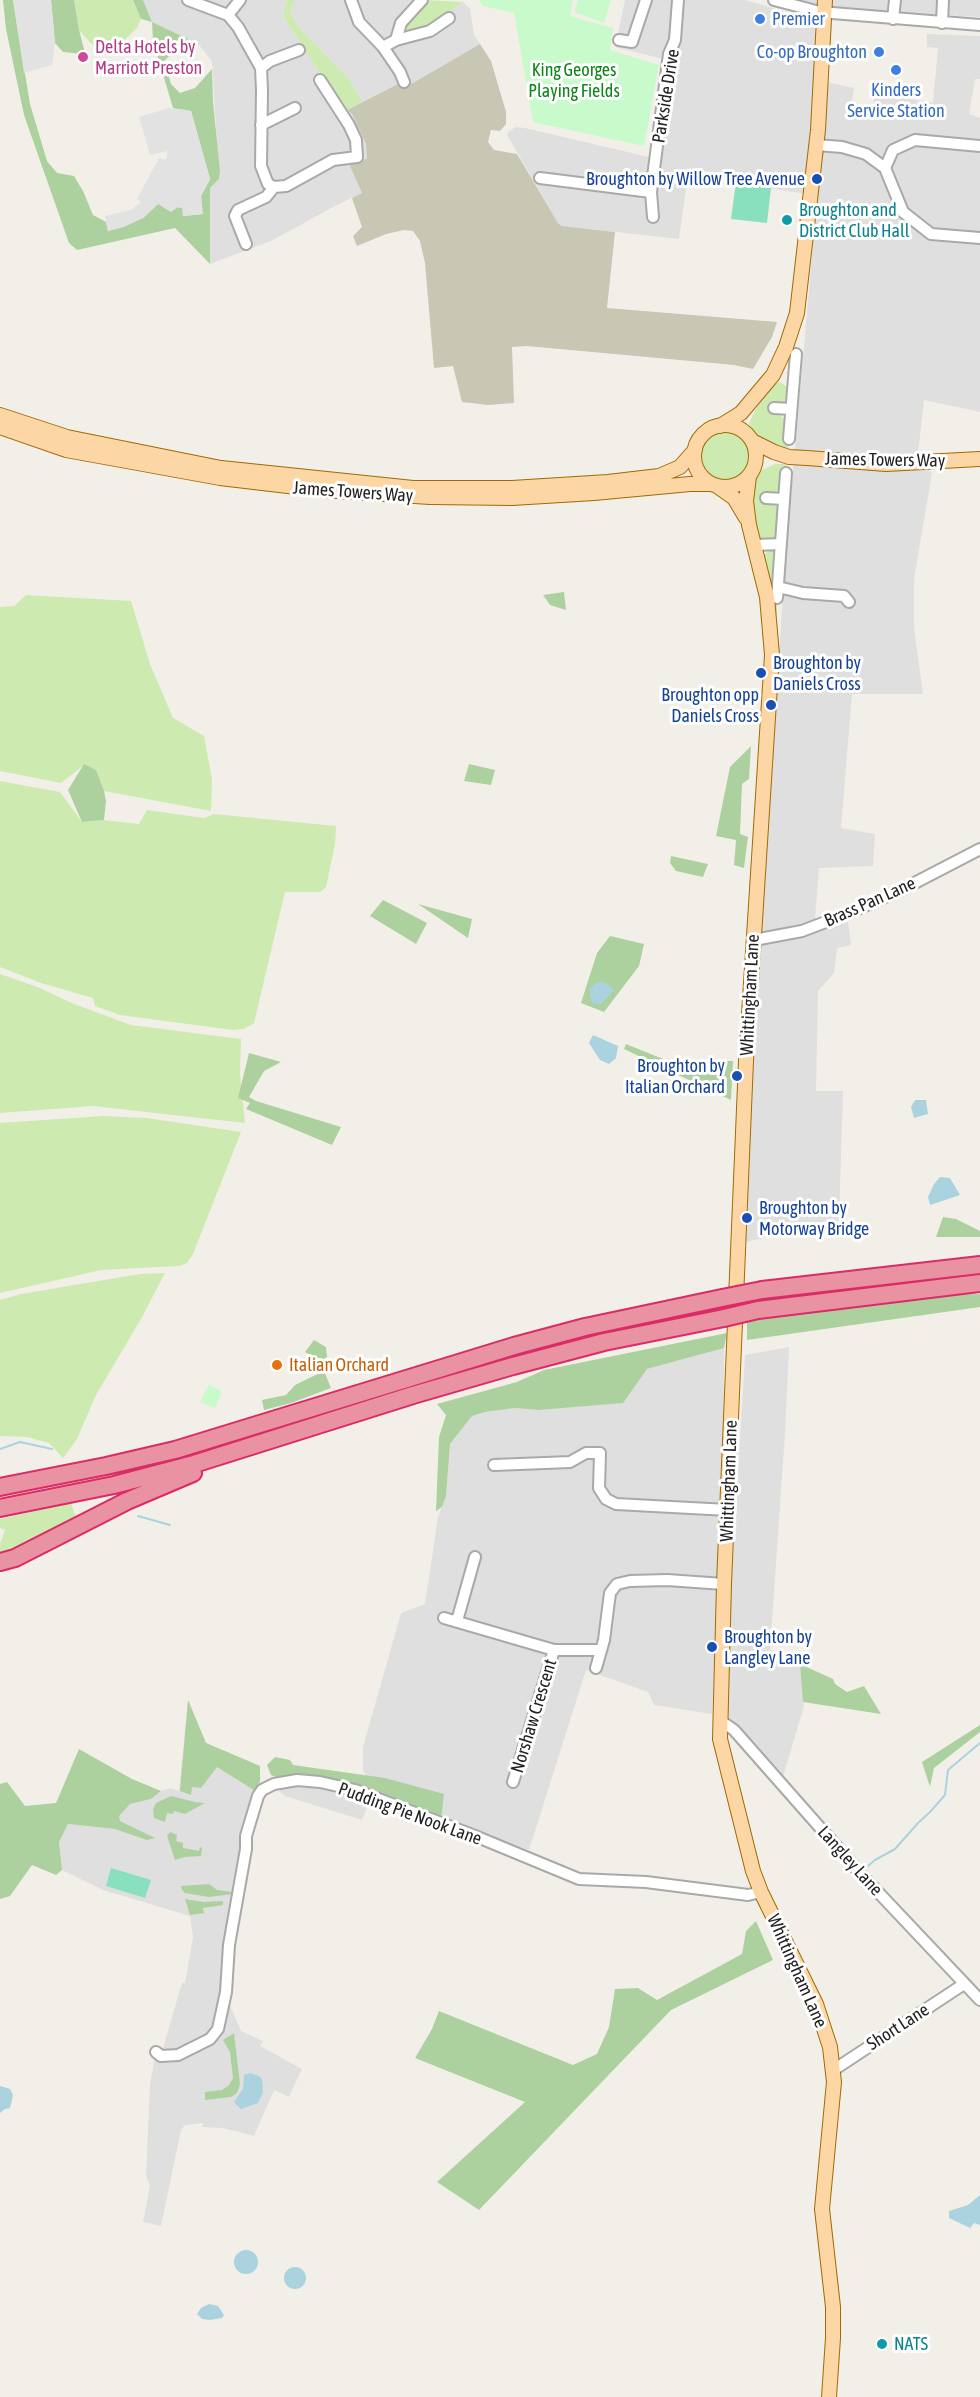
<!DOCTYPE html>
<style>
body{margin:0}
canvas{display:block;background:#f2efe9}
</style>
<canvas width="980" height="2397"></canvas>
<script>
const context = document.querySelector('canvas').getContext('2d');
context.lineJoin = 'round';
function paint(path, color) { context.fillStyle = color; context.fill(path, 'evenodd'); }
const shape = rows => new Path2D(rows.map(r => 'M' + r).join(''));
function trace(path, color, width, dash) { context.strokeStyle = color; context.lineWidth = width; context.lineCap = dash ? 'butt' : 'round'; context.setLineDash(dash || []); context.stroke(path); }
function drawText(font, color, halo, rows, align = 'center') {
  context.font = font + ' "Asap Condensed",sans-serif'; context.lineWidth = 6; context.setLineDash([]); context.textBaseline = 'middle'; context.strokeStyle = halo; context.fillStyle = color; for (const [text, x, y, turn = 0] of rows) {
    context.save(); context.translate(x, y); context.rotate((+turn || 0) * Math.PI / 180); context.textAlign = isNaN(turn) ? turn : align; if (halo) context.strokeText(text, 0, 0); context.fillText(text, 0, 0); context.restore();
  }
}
const residential = shape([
 [143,0,287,0,283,12,284,18,323,78,326,78,341,106,352,114,366,144,367,160,362,193,335,206,271,241,210,264,210,188,219,179,212,61,199,45,152,22],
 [295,0,425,0,434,24,463,2,470,9,474,34,480,44,413,83,396,85,362,102,351,81,297,25,290,12],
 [625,0,745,0,809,19,818,35,812,100,815,116,806,194,774,189,734,176,689,168,679,239,563,226,558,223,507,135,509,131,516,127,525,128,649,157,667,60,615,47],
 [796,0,980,0,980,17,831,8],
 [927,34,980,36,980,79,975,79,969,114,980,118,980,412,924,400,917,463,932,473,914,579,914,629,923,694,852,694,841,828,875,834,873,866,819,868,814,932,848,921,851,945,837,948,834,973,818,991,816,1091,843,1091,839,1220,746,1242,759,938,786,553,827,82,854,88,850,114,873,115,874,92,933,103,938,48,927,47],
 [789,1347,785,1434,770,1650,800,1664,804,1706,782,1780,724,1711,745,1355],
 [724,1348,723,1500,712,1714,654,1705,648,1692,586,1670,529,1850,441,1819,365,1775,363,1769,363,1747,401,1613,425,1604,438,1517,446,1496,450,1444,472,1416,485,1412,515,1408,539,1410,620,1403,647,1369],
 [188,1700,206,1743,260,1766,260,1781,257,1792,264,1800,250,1839,236,1929,229,2003,241,2031,263,2041,260,2046,302,2069,289,2097,274,2090,254,2136,223,2128,202,2127,203,2123,185,2125,181,2130,161,2226,143,2222,150,2186,146,2175,150,2084,157,2047,163,2048,182,1983,185,1983,193,1937,190,1916,103,1890,62,1870,59,1842,68,1824,115,1829,119,1815,130,1804,151,1799,161,1791,170,1788,179,1791],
 [299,1784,326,1787,370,1799,362,1820,285,1796,280,1792,279,1787]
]);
const construction = shape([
 [480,44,491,61,506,112,506,124,500,131,491,130,488,142,494,150,517,154,558,223,562,226,615,232,607,308,777,322,772,337,753,369,734,365,669,359,527,346,512,347,514,403,488,405,462,402,453,366,434,368,425,263,420,241,413,231,404,230,386,234,357,246,353,236,362,227,352,198,362,193,350,166,353,161,367,159,366,144,352,114,347,110,396,85,413,83]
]);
const grass = shape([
 [74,0,133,0,141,19,137,28,117,47,98,51,79,30],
 [287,0,295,0,290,12,297,25,351,81,362,102,347,110,341,106,326,79,323,78,284,18,283,12],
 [425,0,463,2,434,24,401,36,405,22],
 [780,382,787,387,787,400,784,403,771,404,769,412,780,415,787,422,788,450,774,448,757,438,749,424,755,410,772,385],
 '700 456a25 25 0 1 1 50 0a25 25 0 1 1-50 0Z',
 [775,464,787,464,781,490,774,494,775,504,778,509,778,534,773,541,765,541,759,538,754,517,753,480,762,470],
 [771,549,777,551,777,614,775,614,764,560,764,555],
 [26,595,131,601,150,664,173,718,204,736,212,779,211,811,104,791,96,770,84,765,61,783,0,771,0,607,14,606],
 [0,781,60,792,82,822,104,820,139,824,147,810,204,818,214,814,336,826,335,844,326,887,320,892,285,892,254,1023,244,1029,233,1030,120,1015,95,1006,93,998,41,983,0,967],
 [0,974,40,988,74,1004,131,1025,241,1039,240,1074,245,1123,93,1106,0,1113],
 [103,1116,147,1118,241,1132,193,1254,187,1263,179,1266,101,1270,0,1293,0,1123],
 [165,1273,141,1319,96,1395,77,1439,63,1458,49,1443,27,1437,0,1436,0,1300,21,1294,140,1274],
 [71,1503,77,1521,38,1540,0,1555,0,1544,5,1530,0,1528,0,1519]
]);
const forest = shape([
 [3,0,13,0,30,104,47,161,57,173,74,176,83,191,93,215,106,222,108,231,143,218,158,204,183,208,183,216,202,214,201,196,210,179,191,111,173,108,153,41,152,22,141,19,133,0,143,0,152,22,188,39,164,61,171,84,180,93,195,88,212,69,213,102,220,171,219,179,210,188,210,264,175,228,77,250,69,243,24,115,6,29],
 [51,0,74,0,79,30,84,49,82,54,63,52,55,43],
 [564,592,566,610,550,605,543,595],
 [751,746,749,779,742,784,740,834,748,837,744,868,734,865,736,840,716,836,730,767],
 [84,764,96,770,104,791,106,801,104,820,82,822,68,790],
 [469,764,495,770,491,785,464,781],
 [671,856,708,864,703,877,676,871,670,863],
 [383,900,427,923,416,944,370,916],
 [418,904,472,919,468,938],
 [610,936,644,944,639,966,604,1012,581,1003,597,953],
 [626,1044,668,1061,733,1061,731,1100,624,1049],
 [249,1053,281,1062,264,1071,249,1097,256,1101,341,1127,332,1145,246,1109,250,1103,238,1098],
 [943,1217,956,1219,980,1231,980,1237,936,1237],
 [980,1294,980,1307,747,1340,747,1321,928,1295],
 [727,1333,724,1348,647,1369,623,1403,539,1410,515,1408,485,1412,472,1416,450,1444,446,1496,442,1507,436,1511,439,1437,446,1415,437,1404,517,1382,544,1370],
 [314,1340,326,1347,327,1357,308,1371,305,1369,312,1356,305,1352],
 [324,1371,331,1388,291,1403,264,1410,262,1400,286,1395,295,1385],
 [800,1664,833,1679,835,1684,847,1692,864,1686,881,1714,803,1702],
 [188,1700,206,1743,260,1766,260,1781,257,1792,217,1767,201,1788,192,1787,191,1795,180,1791],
 [980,1725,980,1732,934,1768,930,1787,922,1762],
 [79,1749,132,1779,161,1791,151,1799,130,1804,119,1816,120,1821,155,1838,147,1840,115,1829,68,1824,59,1842,62,1870,56,1875,32,1865,10,1896,0,1899,0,1784,7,1782,25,1806,56,1803],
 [275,1757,290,1760,293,1765,385,1778,444,1794,441,1819,353,1784,296,1777,281,1779,271,1775,267,1765],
 [171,1796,195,1802,205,1803,185,1814,174,1811,173,1814,167,1813,165,1822,154,1818,153,1809,156,1803],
 [170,1832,177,1835,176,1841,183,1843,183,1848,199,1851,200,1847,202,1848,201,1856,185,1857,175,1860,167,1836],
 [209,1884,217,1890,233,1892,233,1894,209,1897,185,1893,182,1890,181,1886],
 [185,1899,203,1902,223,1901,223,1905,203,1908,204,1913,190,1915],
 [756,1921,773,1960,671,2010,479,2210,437,2182,525,2102,415,2058,432,2029,439,2011,573,2065,597,2054,609,2027,615,1989,638,1988,657,2000,742,1954,746,1931],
 [234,2033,240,2084,237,2093,231,2097,205,2100,205,2092,222,2090,229,2085,233,2078,230,2052,223,2040]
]);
const park = shape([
 [479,0,573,0,570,16,613,28,610,50,659,65,644,146,533,122,514,13,483,6],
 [578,0,611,0,604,23,574,12],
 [209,1384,222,1392,215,1408,200,1402]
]);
const pitch = shape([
 [736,182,771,188,767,223,731,219],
 [111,1868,151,1880,145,1898,106,1886]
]);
const parking = shape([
 [13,0,51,0,55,43,52,65,24,73],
 [169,108,191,111,210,179,201,196,203,214,183,216,182,208,178,207,171,212,158,204,143,218,124,227,108,231,105,216,131,210,141,202,137,199,159,158,166,160,168,151,150,155,139,117]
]);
const water = shape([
 [597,982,606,983,614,990,601,1004,592,1003,590,996,590,988],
 [593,1035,618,1046,616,1058,609,1064,600,1060,589,1043],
 [915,1100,926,1100,928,1114,914,1118,911,1107],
 [940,1177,950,1178,960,1195,930,1205,928,1197,934,1184],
 [250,2073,259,2076,262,2079,263,2092,258,2103,241,2109,234,2102,243,2089,244,2075],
 [0,2086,10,2089,13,2095,10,2108,5,2109,0,2113],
 [980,2195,980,2225,974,2223,970,2228,949,2218,949,2211,968,2205],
 '234 2262a12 12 0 1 1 24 0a12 12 0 1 1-24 0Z',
 '284 2278a11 11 0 1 1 22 0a11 11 0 1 1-22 0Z',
 [209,2304,218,2306,224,2315,222,2318,210,2320,202,2319,197,2314,201,2308]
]);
const stream = shape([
 [0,1449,20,1442,52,1449],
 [138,1516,170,1525],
 [862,1871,875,1860,895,1849,918,1823,930,1812,945,1795,948,1770,980,1743]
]);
const minor = shape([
 [188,0,228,15,238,27,261,68,262,90,261,166,268,184,274,187,286,186,333,160,357,157,356,140,349,125,320,80],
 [351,0,359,22,383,47,400,72,404,82],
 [774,0,820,12,980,25],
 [228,15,240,0],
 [893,19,895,0],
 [942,23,943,0],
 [396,40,430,31,449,18],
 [619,40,632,42,646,0],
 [383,47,396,40,401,23,422,0],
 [261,68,270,61,299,50],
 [261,125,295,108],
 [816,145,842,147,866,154,885,168,903,212,931,234,980,238],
 [885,168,893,150,915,140,980,146],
 [540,178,651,192],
 [653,217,651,192,669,54,675,40,678,0],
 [246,244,235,216,238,210,266,197,274,187],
 [774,408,791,409],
 [789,439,796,354],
 [766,498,784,499],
 [755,545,781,544],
 [778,587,803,593,844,596,849,602],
 [777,598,786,473],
 [754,940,802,931,844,915,903,889,980,849],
 [494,1465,570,1462,586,1453,600,1453,599,1488,606,1499,616,1504,728,1510],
 [444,1618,554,1650,601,1650],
 [457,1621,475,1557],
 [596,1668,604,1640,610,1593,617,1584,630,1581,667,1580,724,1584],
 [721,1721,734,1730,860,1873,980,2000],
 [513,1782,554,1650],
 [156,2052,161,2056,178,2055,210,2039,218,2029,226,1992,229,1945,246,1849,246,1836,258,1796,262,1790,274,1784,297,1780,320,1782,355,1790,475,1836,579,1879,646,1882,748,1895,761,1892],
 [832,2071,964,1984]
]);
const major = shape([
 [0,415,67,437,221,468,413,488,512,488,608,482,659,476,680,467,695,450],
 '694 456a31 31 0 1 1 62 0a31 31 0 1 1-62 0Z',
 [720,426,741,413,773,375,786,347,797,313,818,130,825,0],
 [0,427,66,450,220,478,322,490,430,497,512,498,594,493,690,484,712,484],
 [752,441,774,452,789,457,807,458,886,464,980,459],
 [749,477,746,501,749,525,767,597,772,655,746,1061,724,1584,720,1739,753,1871,761,1892,816,2004,830,2047,834,2082,822,2209,833,2307,833,2338,829,2397],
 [717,486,734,498,746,518]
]);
const highway = shape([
 [762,1290,980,1265],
 [758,1310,980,1283],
 [0,1487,106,1466,175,1450,514,1346,585,1327,722,1298],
 [0,1508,114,1485,194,1464,413,1395,513,1366,604,1342,724,1318],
 [0,1562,15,1558,127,1501,193,1473]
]);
const highwayBridge = shape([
 [722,1298,762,1290],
 [724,1318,758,1310]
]);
const markers = [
 [760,19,6,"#3f7fe0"],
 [879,52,6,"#3f7fe0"],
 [83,57,6,"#d1479c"],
 [896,70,6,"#3f7fe0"],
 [817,179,6,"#1a4fb4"],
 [787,220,6,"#0f9aa8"],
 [761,673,6,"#1a4fb4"],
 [771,705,6,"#1a4fb4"],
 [737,1076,6,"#1a4fb4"],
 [747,1218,6,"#1a4fb4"],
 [277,1365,6,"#e8710a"],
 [712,1647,6,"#1a4fb4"],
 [882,2344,6,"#0f9aa8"]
];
const shopNames = [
 ["Premier",772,19],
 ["Co-op Broughton",867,52,"right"],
 ["Kinders",896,90,"center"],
 ["Service Station",896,111,"center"]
];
const hotelNames = [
 ["Delta Hotels by",95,47],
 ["Marriott Preston",95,68]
];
const parkNames = [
 ["King Georges",574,70],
 ["Playing Fields",574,91]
];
const streetNames = [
 ["Parkside Drive",666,96,-81],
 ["James Towers Way",885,460,1],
 ["James Towers Way",353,492,4],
 ["Brass Pan Lane",870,902,-24],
 ["Whittingham Lane",750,995,-87],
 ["Whittingham Lane",729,1481,-88],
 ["Norshaw Crescent",534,1716,-73],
 ["Pudding Pie Nook Lane",410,1814,20],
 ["Langley Lane",850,1861,48],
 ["Whittingham Lane",797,1971,66],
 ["Short Lane",898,2027,-33]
];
const transitNames = [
 ["Broughton by Willow Tree Avenue",805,179],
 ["Broughton by",773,663,"left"],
 ["Daniels Cross",773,684,"left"],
 ["Broughton opp",759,695],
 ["Daniels Cross",759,716],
 ["Broughton by",725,1066],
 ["Italian Orchard",725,1087],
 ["Broughton by",759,1208,"left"],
 ["Motorway Bridge",759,1229,"left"],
 ["Broughton by",724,1637,"left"],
 ["Langley Lane",724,1658,"left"]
];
const cultureNames = [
 ["Broughton and",799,210],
 ["District Club Hall",799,231],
 ["NATS",894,2344]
];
const foodNames = [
 ["Italian Orchard",289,1365]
];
paint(residential, '#e0dfdf');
paint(construction, '#c7c7b4');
paint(grass, '#cdebb0');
paint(forest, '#add19e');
paint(park, '#c8facc');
paint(pitch, '#88e0be');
paint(parking, '#e2e2e2');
paint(water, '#aad3df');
trace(stream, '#aad3df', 2);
trace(minor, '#a9a9a9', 14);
trace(major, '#a06b00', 16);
trace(highway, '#dc2a67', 20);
trace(minor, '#fff', 10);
trace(major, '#fcd6a4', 14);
trace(highway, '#e892a2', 16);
trace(highwayBridge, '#dc2a67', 20, []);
trace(highwayBridge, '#e892a2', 16);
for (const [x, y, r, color] of markers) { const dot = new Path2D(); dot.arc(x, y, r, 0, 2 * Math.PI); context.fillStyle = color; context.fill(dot); trace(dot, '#fff', 2); }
drawText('18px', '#366cbe', '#fff', shopNames, 'left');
drawText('18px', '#b23c85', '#fff', hotelNames, 'left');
drawText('18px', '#0c8416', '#fff', parkNames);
drawText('18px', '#222', '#fff', streetNames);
drawText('18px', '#164399', '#fff', transitNames, 'right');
drawText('18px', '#0d838f', '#fff', cultureNames, 'left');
drawText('18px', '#c56008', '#fff', foodNames, 'left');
</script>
